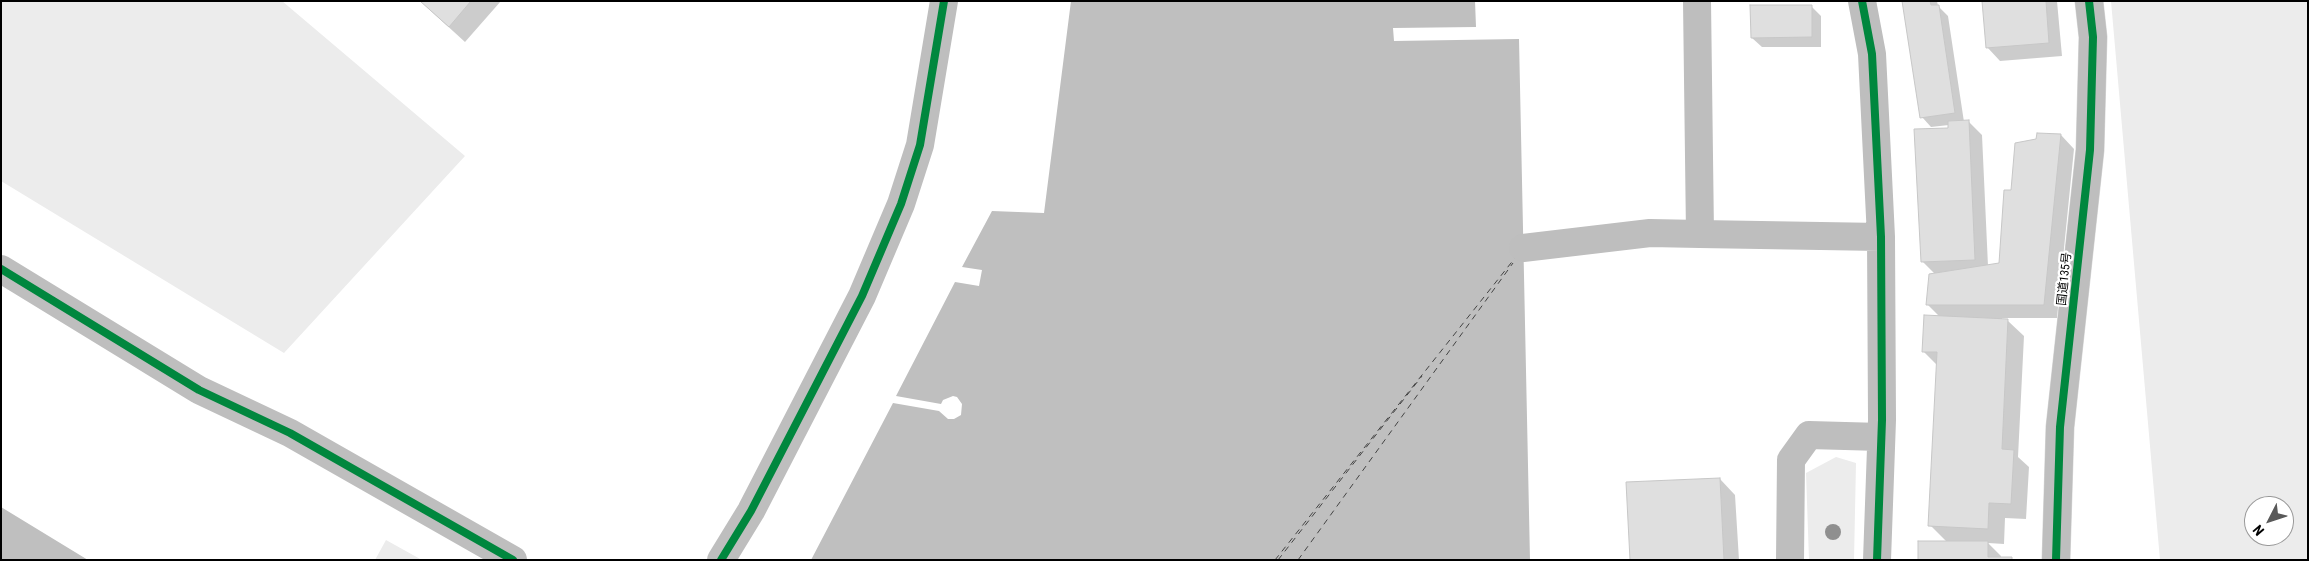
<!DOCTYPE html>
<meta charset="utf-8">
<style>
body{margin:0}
#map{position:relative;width:2309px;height:561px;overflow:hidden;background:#fff;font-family:"Roboto Condensed",sans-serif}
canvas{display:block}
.frame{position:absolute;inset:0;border:2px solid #000;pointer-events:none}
.north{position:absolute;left:2244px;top:496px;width:50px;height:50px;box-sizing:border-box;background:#fff;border:1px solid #999;border-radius:50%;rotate:229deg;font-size:14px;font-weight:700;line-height:20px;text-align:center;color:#000}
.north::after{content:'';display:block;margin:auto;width:18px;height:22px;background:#595959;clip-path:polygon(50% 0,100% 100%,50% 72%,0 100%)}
</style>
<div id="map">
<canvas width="2309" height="561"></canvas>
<div class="frame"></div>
<div class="north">N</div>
</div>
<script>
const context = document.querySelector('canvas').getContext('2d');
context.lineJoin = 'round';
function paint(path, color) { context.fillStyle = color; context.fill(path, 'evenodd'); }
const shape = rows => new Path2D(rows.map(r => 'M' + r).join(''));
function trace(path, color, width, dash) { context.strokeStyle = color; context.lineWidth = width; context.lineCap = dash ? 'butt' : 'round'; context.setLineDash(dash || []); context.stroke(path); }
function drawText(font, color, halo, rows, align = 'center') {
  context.font = font + ' "Roboto Condensed","Noto Sans JP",sans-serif'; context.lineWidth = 4.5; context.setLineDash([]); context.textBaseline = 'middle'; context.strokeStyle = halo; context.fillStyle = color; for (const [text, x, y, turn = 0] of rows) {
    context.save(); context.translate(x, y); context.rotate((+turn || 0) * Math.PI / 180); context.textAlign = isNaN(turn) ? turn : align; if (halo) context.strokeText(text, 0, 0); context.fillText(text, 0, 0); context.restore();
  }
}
const green = shape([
 [1,1,282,1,465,156,284,353,1,181],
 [2111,1,2308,1,2308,560,2160,560],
 [2254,506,2284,506,2284,536,2254,536],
 [1836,457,1856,463,1854,560,1809,560,1806,473],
 [386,540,422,560,375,560]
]);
const water = shape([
 [1071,1,1475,1,1476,27,1393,28,1394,41,1519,39,1530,560,811,560,893,403,939,411,948,419,954,419,961,415,962,404,957,397,953,396,943,400,941,404,896,396,955,282,979,286,982,270,962,267,992,211,1044,213],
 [1,507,88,560,1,560]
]);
const shadow = shape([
 [420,1,501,1,465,42],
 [1904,1,1937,1,1938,6,1948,16,1964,122,1969,122,1982,135,1988,266,2000,264,2013,192,2038,134,2061,135,2074,149,2057,318,2002,318,2002,320,2008,321,2024,336,2018,457,2029,467,2026,519,2005,518,2004,544,1988,543,2001,556,2001,559,2012,560,1919,560,1947,542,1930,525,1937,365,1923,351,1940,317,1928,305,1935,274,1922,261,1949,129,1949,125,1931,127,1922,117],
 [1983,1,2057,1,2062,56,2000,61,1987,47],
 [1811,6,1821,16,1821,47,1762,47,1752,38],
 [1720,479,1735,495,1739,560,1631,560]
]);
const ferry = shape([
 [1275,560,1515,258],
 [1278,560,1422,376],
 [1298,560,1513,263]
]);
const building = shape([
 [420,1,471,1,449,27,420,1],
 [1902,1,1930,1,1931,5,1939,5,1955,113,1920,118,1902,1],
 [1982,1,2046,1,2049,43,1986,48,1982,1],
 [1750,5,1812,5,1812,37,1751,38,1750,5],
 [1969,120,1975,260,1921,262,1914,129,1948,128,1948,121,1969,120],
 [2037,133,2061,134,2044,305,1926,305,1929,274,1999,263,2004,190,2011,190,2015,143,2036,139,2037,133],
 [1924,315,2008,319,2002,449,2014,450,2011,504,1989,503,1988,529,1928,526,1937,352,1922,352,1924,315],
 [1720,478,1724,560,1630,560,1626,482,1720,478],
 [1918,541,1988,541,1988,557,2012,557,2012,560,1918,560,1918,541]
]);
const minor = shape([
 [1697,1,1700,234,1881,237],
 [1862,1,1872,54,1881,237,1882,420,1877,560],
 [1523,248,1650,233,1700,234],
 [1,269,199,390,290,433,513,560],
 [721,560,751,511,862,296,901,204,920,145,944,1],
 [1790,560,1791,460,1809,435,1881,437]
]);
const highway = shape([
 [2056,560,2060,427,2090,150,2093,37,2089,1]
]);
const cycleway = shape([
 [1862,1,1872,54,1881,237,1882,420,1877,560],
 [1,269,199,390,290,433,513,560],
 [721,560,751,511,862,296,901,204,920,145,944,1],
 [2056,560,2060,427,2090,150,2093,37,2089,1]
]);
const trees = [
 [1833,532]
];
const streetNames = [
 ["国道135号",2065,279,-84]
];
paint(green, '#ececec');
paint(water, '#bfbfbf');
paint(shadow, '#0003');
trace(ferry, '#444', 1, [6, 5]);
paint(building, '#dfdfdf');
trace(building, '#c7c7c7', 1);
trace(highway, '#dbdbdb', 29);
trace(minor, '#bebebe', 28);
trace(highway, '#bebebe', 28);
trace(cycleway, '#00873e', 8);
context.fillStyle = '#8f8f8f';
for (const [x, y] of trees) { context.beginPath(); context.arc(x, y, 8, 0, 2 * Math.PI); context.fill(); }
drawText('12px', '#000', '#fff', streetNames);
</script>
